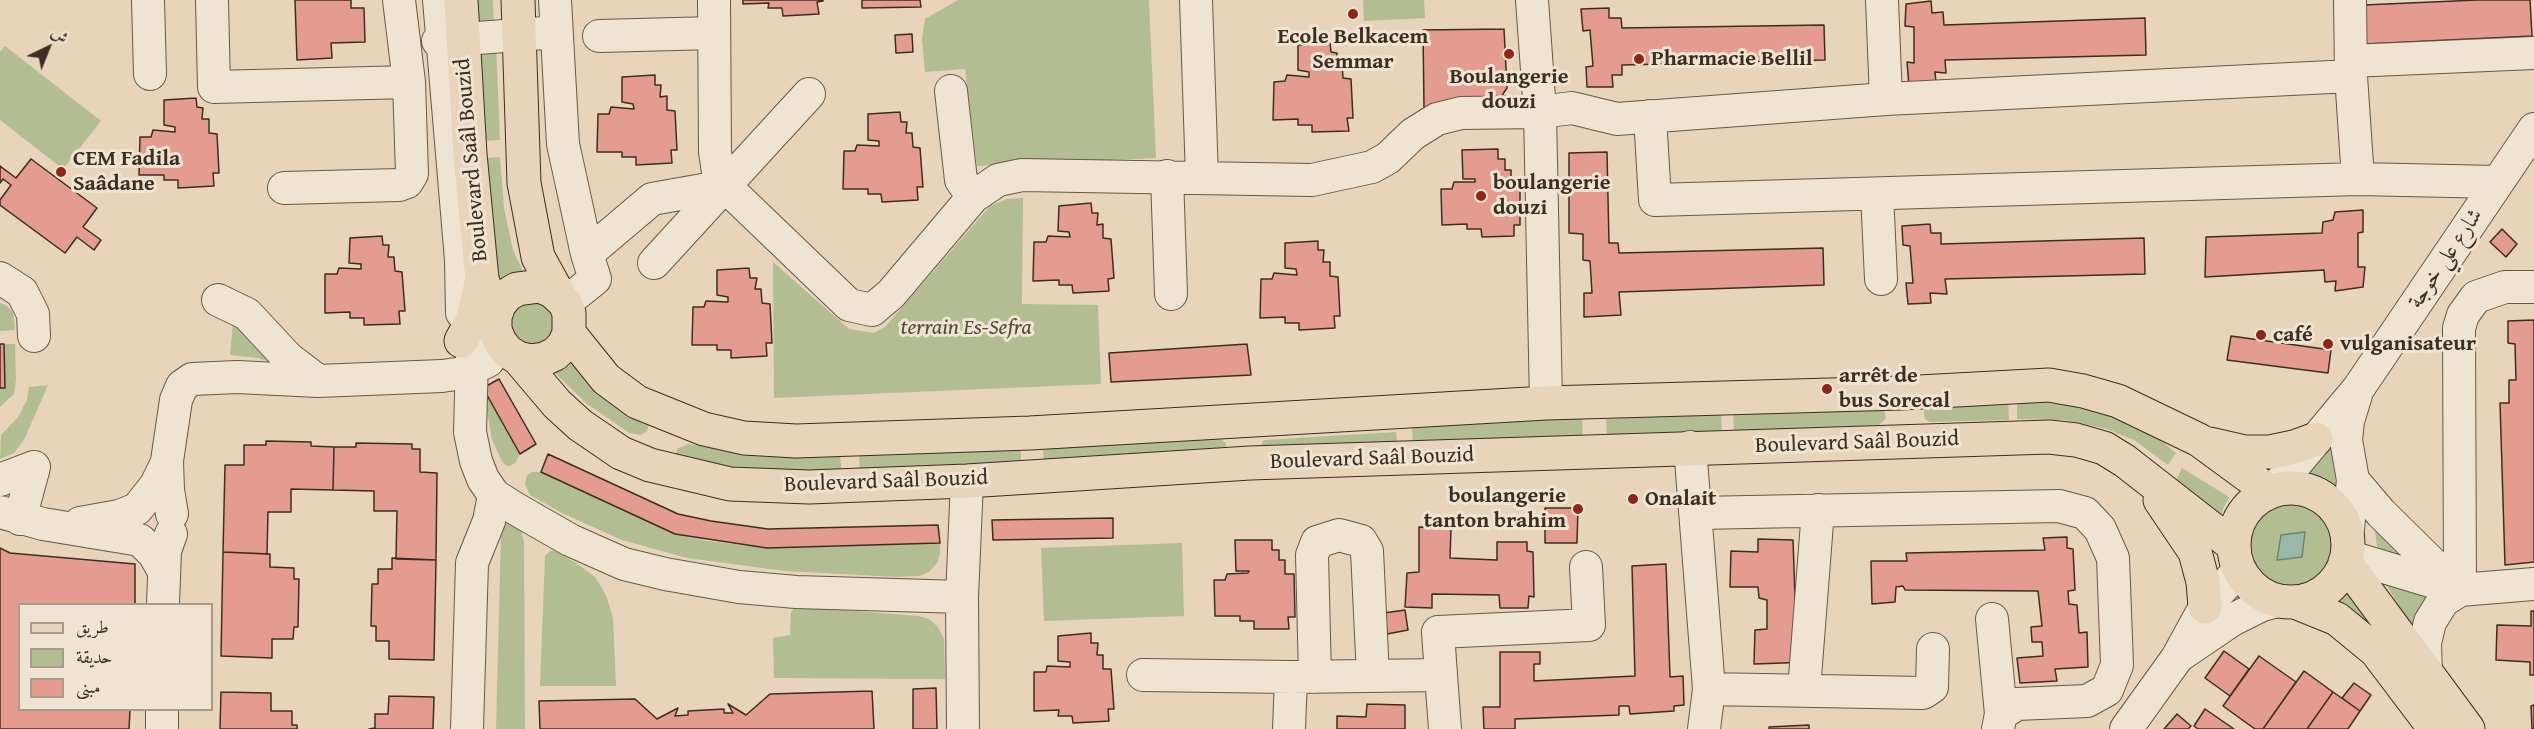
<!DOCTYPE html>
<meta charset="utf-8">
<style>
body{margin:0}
#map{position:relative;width:2534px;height:729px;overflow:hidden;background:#e7d4ba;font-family:"Gentium Book Plus",Amiri,serif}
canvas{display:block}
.legend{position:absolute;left:18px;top:603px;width:195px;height:108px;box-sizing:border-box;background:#efe3d2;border:2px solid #a79b8b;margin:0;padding:8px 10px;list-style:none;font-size:18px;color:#3c2e21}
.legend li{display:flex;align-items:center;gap:12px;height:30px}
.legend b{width:30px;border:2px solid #a79b8b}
.north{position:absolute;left:18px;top:18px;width:60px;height:60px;-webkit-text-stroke:4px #efe3d2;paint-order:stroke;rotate:43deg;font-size:16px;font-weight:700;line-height:24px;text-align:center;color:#3c2e21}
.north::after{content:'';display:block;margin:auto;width:21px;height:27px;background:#3c2e21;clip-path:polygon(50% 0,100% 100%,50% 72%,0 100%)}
</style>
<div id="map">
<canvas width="2534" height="729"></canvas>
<ul class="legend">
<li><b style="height:8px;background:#e7d4ba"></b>طريق</li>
<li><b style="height:16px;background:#b2bd92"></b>حديقة</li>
<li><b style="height:16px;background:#e49c90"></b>مبنى</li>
</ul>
<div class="north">ش</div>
</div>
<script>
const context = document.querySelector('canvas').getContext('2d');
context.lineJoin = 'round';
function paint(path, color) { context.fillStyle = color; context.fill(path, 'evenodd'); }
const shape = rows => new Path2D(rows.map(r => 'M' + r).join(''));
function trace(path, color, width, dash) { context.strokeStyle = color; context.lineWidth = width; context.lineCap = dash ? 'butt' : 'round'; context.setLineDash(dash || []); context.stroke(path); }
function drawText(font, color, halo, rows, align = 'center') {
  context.font = font + ' "Gentium Book Plus",Amiri,serif'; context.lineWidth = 6; context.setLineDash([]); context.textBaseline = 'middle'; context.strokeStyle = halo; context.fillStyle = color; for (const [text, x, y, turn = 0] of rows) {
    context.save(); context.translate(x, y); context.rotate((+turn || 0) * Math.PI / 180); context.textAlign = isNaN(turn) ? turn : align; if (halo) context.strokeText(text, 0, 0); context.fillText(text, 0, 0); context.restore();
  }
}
const green = shape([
 [474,0,493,0,494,27,475,29],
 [958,0,1149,0,1156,158,977,166,965,69,925,72,922,39,925,19],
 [1363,0,1424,0,1425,18,1364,21],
 [496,44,500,140,482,141,477,45],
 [5,46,101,121,63,169,0,120,0,52],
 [500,157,504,208,513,250,523,271,509,273,496,282,484,158],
 [1023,198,1022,304,1098,305,1101,384,774,398,773,262,849,329,874,333,885,327,990,206,1007,199],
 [521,299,552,302,557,335,535,348,512,336,510,311],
 [0,303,6,305,13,312,15,330,0,331],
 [234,314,285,367,258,358,230,355],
 [4,344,15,344,16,380,14,394,0,407,0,388,5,388],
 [576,358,649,424,647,431,641,435,629,433,586,403,552,370],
 [48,385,25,438,14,453,0,459,1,435,18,417,27,400,29,387],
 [483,388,520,454,515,463,510,466,506,466,502,461,492,440],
 [2008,399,2009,420,1930,422,1925,419,1924,413,1925,407],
 [2036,401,2076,406,2114,416,2157,437,2176,453,2168,465,2134,440,2107,429,2065,420,2017,419,2017,402],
 [1883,408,1886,418,1879,425,1734,431,1733,411],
 [1721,412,1722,433,1607,440,1606,419],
 [1582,417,1583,438,1413,448,1412,427],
 [1396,432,1398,449,1258,449,1264,440],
 [1219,438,1226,443,1226,450,1044,465,1043,447],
 [688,444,766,455,840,455,842,476,763,477,676,458,677,449],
 [2330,446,2337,488,2307,476],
 [1021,447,1021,464,860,474,859,453],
 [2182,468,2229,497,2223,509,2220,524,2176,480],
 [532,472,541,472,675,534,707,541,767,548,940,543,940,554,937,563,929,572,919,576,896,577,785,571,687,558,622,540,562,513,530,495,525,484,527,475],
 '2248 545a42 42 0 1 1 84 0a42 42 0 1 1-84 0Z',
 [508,513,518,519,524,542,525,729,496,729,501,529],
 [2374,526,2419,570,2379,559],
 [1182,543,1184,616,1044,621,1041,548],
 [550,551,555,551,576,563,595,577,606,595,613,618,616,686,540,686,545,556],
 [2383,579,2391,579,2435,600,2414,632],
 [2354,589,2384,643,2336,604,2343,593],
 [796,606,918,616,929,619,938,627,944,639,945,679,774,678,773,638,790,635,791,612]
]);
const water = shape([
 [2305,532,2302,557,2277,560,2281,535,2305,532]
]);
const building = shape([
 [295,0,351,0,351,8,364,8,365,42,331,43,332,58,297,60,295,0],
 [743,0,823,0,823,1,817,2,819,14,783,16,782,8,768,8,769,3,743,4,743,0],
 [862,0,920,0,921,7,862,8,862,0],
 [2477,0,2530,0,2532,36,2366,44,2364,5,2477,0],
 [1931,1,1932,13,1943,12,1944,25,2145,18,2146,55,1945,60,1946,73,1935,72,1936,83,1909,86,1907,62,1914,63,1914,27,1905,26,1906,4,1931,1],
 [1609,8,1609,18,1621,18,1622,28,1824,25,1825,60,1622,65,1622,75,1612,75,1613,87,1587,87,1586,67,1593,66,1590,30,1583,31,1581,9,1609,8],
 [1504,29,1507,88,1497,103,1424,108,1423,30,1504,29],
 [912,34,913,52,896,53,895,35,912,34],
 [1330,43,1331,52,1337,53,1336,64,1342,64,1343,78,1351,79,1353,118,1347,118,1349,131,1312,132,1312,125,1298,125,1298,119,1273,120,1274,82,1285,81,1287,75,1309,77,1309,72,1298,70,1298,45,1330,43],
 [655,75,655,85,661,85,660,97,667,96,667,110,675,111,677,150,671,150,672,163,636,165,636,157,622,157,622,152,597,152,598,114,609,114,611,107,634,109,633,104,622,102,622,77,655,75],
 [196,98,197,107,203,108,202,119,209,119,209,133,217,134,219,173,213,173,214,186,178,188,178,180,164,180,164,175,139,175,140,137,151,137,153,130,175,132,175,127,164,125,164,100,196,98],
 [900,112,901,122,907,122,906,133,912,133,913,147,920,148,923,187,917,187,918,200,882,202,881,194,868,194,868,189,843,189,844,151,855,151,857,145,879,146,879,141,868,140,868,114,900,112],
 [1498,149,1498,159,1505,159,1505,170,1511,170,1511,184,1520,184,1520,225,1514,225,1514,236,1482,237,1481,229,1467,229,1467,224,1442,225,1441,189,1452,189,1454,182,1475,182,1475,179,1463,179,1462,150,1498,149],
 [1607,152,1609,243,1618,243,1619,253,1823,248,1824,285,1619,292,1621,315,1584,317,1584,293,1592,293,1590,261,1583,260,1583,234,1569,233,1569,153,1607,152],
 [31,159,97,208,83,227,101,240,94,250,77,237,65,253,0,205,0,200,11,185,3,179,0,183,0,166,16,178,31,159],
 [1091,203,1092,213,1098,213,1097,225,1103,224,1103,238,1111,239,1114,278,1108,279,1109,291,1073,293,1072,285,1059,285,1059,280,1033,281,1034,242,1046,242,1048,236,1070,237,1069,232,1058,231,1059,206,1091,203],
 [2363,210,2363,232,2358,233,2358,267,2365,267,2363,287,2335,291,2336,281,2325,282,2324,270,2205,277,2206,237,2322,233,2323,222,2333,220,2335,212,2363,210],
 [1930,224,1931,233,1941,233,1941,244,2144,238,2145,274,1945,279,1947,294,1930,293,1931,303,1908,304,1906,283,1913,283,1910,246,1903,245,1902,226,1930,224],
 [2502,229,2517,244,2506,257,2490,242,2502,229],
 [382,236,383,245,389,245,388,257,394,257,395,271,402,272,405,311,399,311,400,324,364,325,364,318,350,318,350,312,325,313,325,274,337,274,339,268,361,269,361,264,349,263,350,238,382,236],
 [1318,241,1318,250,1324,250,1323,262,1330,262,1330,276,1338,277,1340,316,1334,316,1335,328,1299,330,1299,323,1285,323,1285,317,1260,318,1261,279,1272,279,1274,273,1297,275,1296,269,1285,268,1285,243,1318,241],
 [749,268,750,278,757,278,755,289,761,289,762,303,770,304,772,343,766,343,767,356,731,358,731,350,717,350,717,345,692,345,693,307,704,307,706,301,728,302,728,297,717,295,717,270,749,268],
 [2534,320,2534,562,2505,565,2500,403,2509,403,2509,380,2516,380,2515,344,2508,343,2508,321,2534,320],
 [2231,336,2331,350,2328,373,2227,360,2231,336],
 [0,344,4,344,5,388,0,388,0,344],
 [1247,344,1251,375,1111,382,1109,353,1247,344],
 [499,379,536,444,520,454,483,388,499,379],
 [266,441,311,442,311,446,334,447,333,490,291,489,291,512,268,512,267,554,223,552,225,465,244,465,244,445,266,445,266,441],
 [356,443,412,444,412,449,420,449,420,472,437,473,436,560,396,559,397,511,374,511,374,491,333,490,334,447,356,447,356,443],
 [548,454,678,514,711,521,768,529,938,525,940,543,767,548,675,534,541,472,548,454],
 [1545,508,1578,508,1577,543,1545,543,1545,508],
 [1113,518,1113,538,993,540,992,520,1113,518],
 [1419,527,1451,528,1450,558,1497,560,1497,542,1527,542,1527,551,1533,552,1534,597,1529,596,1528,608,1500,608,1499,595,1432,594,1432,608,1405,607,1407,573,1419,572,1419,527],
 [2067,537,2067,548,2073,549,2075,590,2068,591,2069,604,2077,605,2079,633,2087,632,2088,667,2055,669,2057,681,2020,683,2017,658,2043,656,2042,642,2032,642,2031,627,2042,626,2038,591,1905,590,1903,586,1896,587,1895,602,1872,604,1871,561,1907,561,1906,553,2045,550,2043,538,2067,537],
 [1758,539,1793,540,1795,597,1802,596,1812,662,1754,664,1755,630,1767,629,1767,600,1759,598,1758,587,1730,587,1731,551,1758,552,1758,539],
 [1235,540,1272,540,1272,550,1279,550,1279,560,1285,560,1285,574,1294,574,1295,617,1288,617,1289,629,1254,629,1254,621,1240,621,1240,616,1215,616,1214,580,1225,580,1227,574,1248,573,1249,571,1236,571,1235,540],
 [0,548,10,553,135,564,135,604,20,604,20,710,130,710,129,729,0,729,0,548],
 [223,552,270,554,270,567,294,568,294,579,299,579,298,627,294,627,293,639,272,639,272,658,221,656,223,552],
 [392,558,436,560,434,660,389,659,389,641,376,641,376,626,371,626,372,584,378,584,378,569,392,569,392,558],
 [1666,564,1670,677,1683,676,1684,705,1674,706,1674,711,1630,714,1629,706,1619,706,1619,715,1515,719,1515,729,1484,729,1483,707,1500,707,1500,652,1540,652,1540,664,1534,664,1534,681,1635,676,1632,566,1666,564],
 [1405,610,1408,630,1387,634,1384,613,1405,610],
 [2531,611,2534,611,2534,675,2530,675,2530,662,2496,660,2497,625,2531,626,2531,611],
 [1091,633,1091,643,1098,643,1097,655,1103,655,1103,669,1111,669,1114,709,1108,709,1109,721,1073,723,1072,716,1058,716,1059,710,1034,711,1034,672,1046,672,1047,666,1070,667,1070,662,1058,661,1058,636,1091,633],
 [2224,651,2249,669,2230,696,2205,678,2224,651],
 [2259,656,2296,682,2263,729,2255,729,2223,706,2259,656],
 [2304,671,2333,692,2307,729,2263,729,2304,671],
 [2354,683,2371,695,2360,711,2342,698,2354,683],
 [936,688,937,729,913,729,913,689,936,688],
 [872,691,874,729,540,729,539,701,635,699,657,719,678,708,675,716,688,715,688,711,724,709,724,713,733,713,728,704,746,715,770,694,872,691],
 [221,692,271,693,271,711,292,711,292,725,297,725,297,729,220,729,221,692],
 [2333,692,2360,711,2348,729,2307,729,2333,692],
 [389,696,434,697,433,729,369,729,375,728,375,714,388,714,389,696],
 [1367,704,1405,705,1405,729,1337,729,1337,716,1366,717,1367,704],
 [2534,705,2534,729,2532,729,2531,706,2534,705],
 [2205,709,2234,729,2198,729,2194,726,2205,709],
 [2177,714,2191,726,2188,729,2164,729,2177,714],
 [1809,725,1809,729,1769,729,1769,727,1809,725]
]);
const minor = shape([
 [148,0,150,74],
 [212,0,214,87,409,82],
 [439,0,461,260,462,313],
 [555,0,563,144,587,254],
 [714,0,715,152,718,172,725,186,849,305,872,310,891,294,973,197,998,180,1022,175,1312,180,1372,167,1388,158,1413,134,1437,119,1461,113,1540,112,1532,0],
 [1196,0,1202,178],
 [1882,0,1886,99],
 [2350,0,2351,76,2358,179],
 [599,36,714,33],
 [438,41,544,33],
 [2351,61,2534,53],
 [951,91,961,180,973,197],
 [1650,116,1655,200,2358,179,2497,182],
 [1167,176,1171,294],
 [284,188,399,185,407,182,412,174,409,82,399,0],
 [1877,194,1881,279],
 [654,263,809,94],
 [0,278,22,292,33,314,34,336],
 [218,300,247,314,288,358,318,381],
 [565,303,595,279,587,254,652,199,725,186],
 [473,319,470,432,476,461,483,479,494,495,516,509,570,540,624,564,665,574,739,587,796,592,962,597],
 [1546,403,1540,112,1572,108,1617,119,1886,99,2351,76],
 [1690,447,1709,689,1704,729],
 [0,480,34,467],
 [2353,480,2381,513,2452,583],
 [2273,491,2358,389,2534,129],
 [0,512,43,524,140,540,154,554,163,570],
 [1697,513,2059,506,2085,513,2100,529,2113,558,2117,665,2107,690,2087,701,2017,704,2001,714,1998,729],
 [172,514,168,490,167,461,176,400,182,386,192,379,237,377,318,381,442,376,463,373,488,361],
 [20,519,34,467],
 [80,523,119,516,137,509,156,485,167,462],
 [2347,538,2353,480,2346,440,2348,421,2356,395],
 [2347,556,2460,590,2534,584],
 [2460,590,2459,328,2463,315,2476,297,2505,287,2534,287],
 [163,604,165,551,171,534],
 [1992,619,2001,714],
 [2182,654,2232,620,2262,605,2277,601],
 [2426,674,2425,643,2430,622,2443,601,2460,590],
 [1143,675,1291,677],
 [1441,675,1438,632,1589,625,1586,567],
 [1315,677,1312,555,1317,542,1339,535,1361,541,1367,551,1373,676],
 [1709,689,1923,693,1932,687,1933,649],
 [1804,690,1818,510],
 [162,729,162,710],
 [467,729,472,563,489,521,494,495],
 [963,729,962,597,967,481],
 [1289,729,1291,677,1441,675,1445,729],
 [2126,729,2177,658,2205,607,2239,570]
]);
const major = shape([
 [461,0,470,154,482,279,495,317,495,330,500,342,508,352,518,358,531,361,544,359,555,354,564,345,569,333,569,313,565,303,552,291,540,286,517,289,507,295,499,305,495,317],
 [518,0,524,183,538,257,561,299],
 [569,333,606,379,637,402,704,429,744,438,796,441,1030,433,1546,403,1901,393,2049,385,2083,391,2118,401,2199,440,2270,492],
 [461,341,473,319,482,279],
 [518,358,557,404,580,425,621,453,650,465,730,484,809,487,967,481,1250,463,2049,437,2076,440,2104,448,2125,461,2234,546],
 [2210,444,2245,452,2270,452,2294,447,2316,439],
 '2234 545a57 57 0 1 1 114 0a57 57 0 1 1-114 0Z',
 [2160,500,2195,552,2203,582,2205,607],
 [2345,562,2468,729],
 [2295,602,2337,619,2376,651,2435,729]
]);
const markers = [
 [1353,14,6,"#8f2418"],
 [1509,54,6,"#8f2418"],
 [1639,59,6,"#8f2418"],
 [61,172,6,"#8f2418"],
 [1481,196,6,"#8f2418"],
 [2261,335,6,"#8f2418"],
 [2328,344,6,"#8f2418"],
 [1827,389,6,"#8f2418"],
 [1633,499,6,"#8f2418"],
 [1578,509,6,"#8f2418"]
];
const poiNames = [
 ["Ecole Belkacem",1353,37,"center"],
 ["Semmar",1353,62,"center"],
 ["Pharmacie Bellil",1651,59],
 ["Boulangerie",1509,77,"center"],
 ["douzi",1509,102,"center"],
 ["CEM Fadila",73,159],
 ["Saâdane",73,184],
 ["boulangerie",1493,183],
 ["douzi",1493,208],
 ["café",2273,335],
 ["vulganisateur",2340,344],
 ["arrêt de",1839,376],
 ["bus Sorecal",1839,401],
 ["boulangerie",1566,496,"right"],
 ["tanton brahim",1566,521,"right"],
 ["Onalait",1645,499]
];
const streetNames = [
 ["Boulevard Saâl Bouzid",472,160,-95],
 ["شارع علي خوجة",2446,259,-56],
 ["Boulevard Saâl Bouzid",1857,443,-2],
 ["Boulevard Saâl Bouzid",1372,459,-2],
 ["Boulevard Saâl Bouzid",886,482,-2]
];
const parkNames = [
 ["terrain Es-Sefra",966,328]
];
paint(green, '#b2bd92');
paint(water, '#98b9aa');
trace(water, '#738173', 1.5);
paint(building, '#e49c90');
trace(building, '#3c2e21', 1.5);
trace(minor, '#675847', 34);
trace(major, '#3c2e21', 35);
trace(minor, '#efe3d2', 32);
trace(major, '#e7d4ba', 33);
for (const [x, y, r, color] of markers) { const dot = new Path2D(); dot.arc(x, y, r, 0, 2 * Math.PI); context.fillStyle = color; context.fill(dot); trace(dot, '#efe3d2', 2); }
drawText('bold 22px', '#3c2e21', '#efe3d2', poiNames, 'left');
drawText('22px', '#3c2e21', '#efe3d2', streetNames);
drawText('italic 22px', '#544b38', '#efe3d2', parkNames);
</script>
